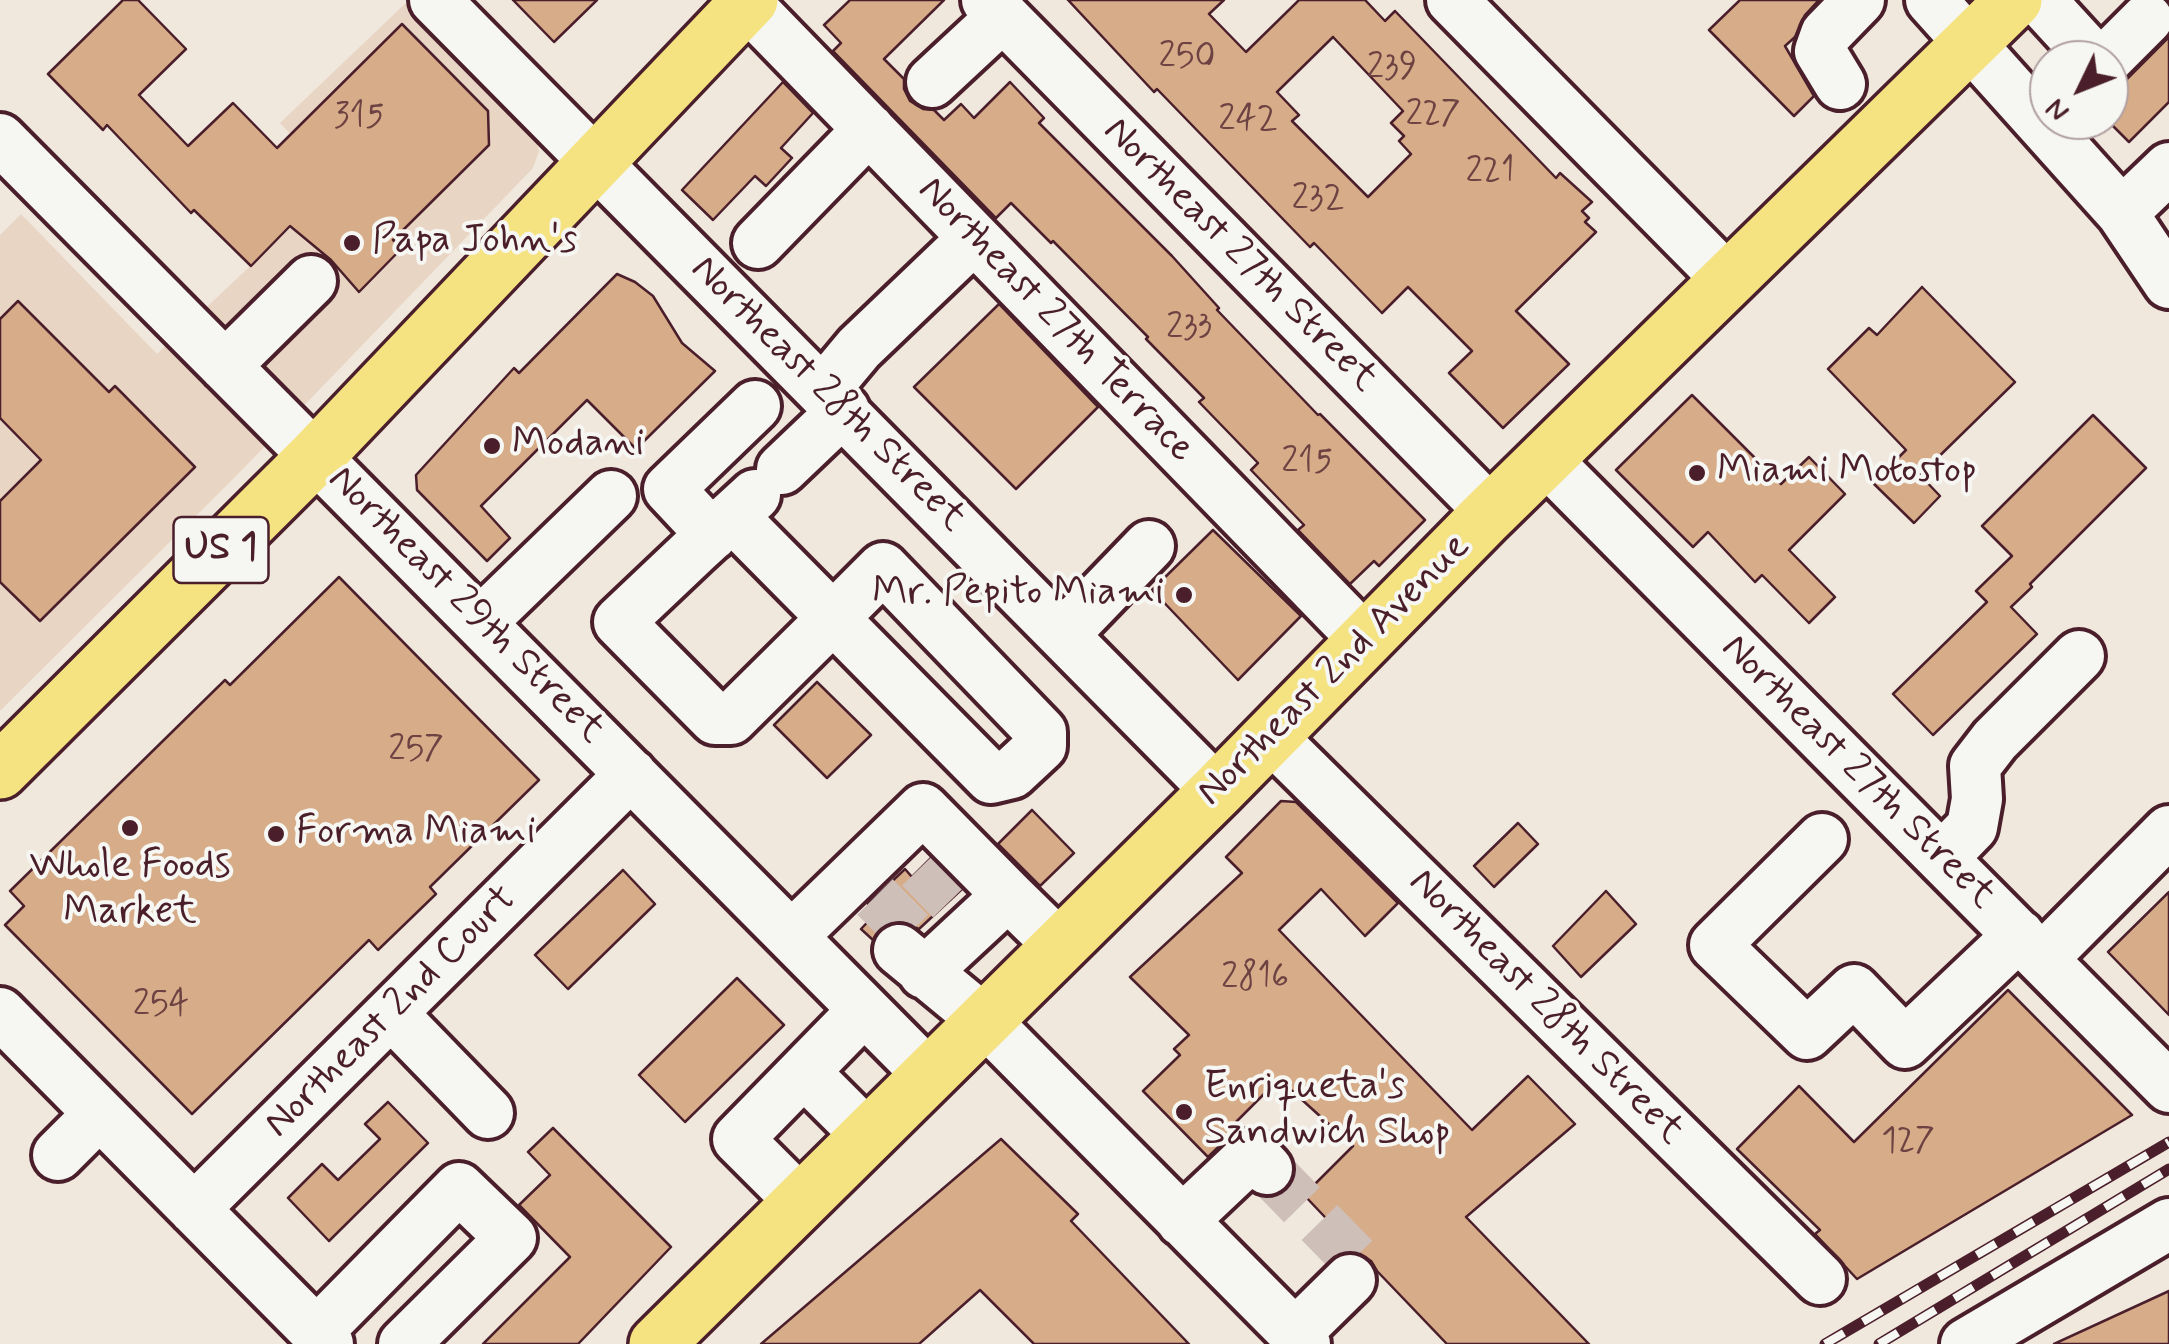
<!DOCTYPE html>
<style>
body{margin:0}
#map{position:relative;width:2169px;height:1344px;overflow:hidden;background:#f0e7dd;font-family:Mynerve,sans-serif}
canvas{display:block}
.north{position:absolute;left:2029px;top:40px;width:100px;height:100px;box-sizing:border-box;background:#f6f6f2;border:2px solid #b1a0a2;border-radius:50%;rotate:227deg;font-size:28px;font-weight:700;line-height:40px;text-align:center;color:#4a1f2b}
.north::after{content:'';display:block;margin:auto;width:35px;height:45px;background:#4a1f2b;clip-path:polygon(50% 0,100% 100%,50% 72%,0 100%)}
</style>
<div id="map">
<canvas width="2169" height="1344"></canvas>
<div class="north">N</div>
</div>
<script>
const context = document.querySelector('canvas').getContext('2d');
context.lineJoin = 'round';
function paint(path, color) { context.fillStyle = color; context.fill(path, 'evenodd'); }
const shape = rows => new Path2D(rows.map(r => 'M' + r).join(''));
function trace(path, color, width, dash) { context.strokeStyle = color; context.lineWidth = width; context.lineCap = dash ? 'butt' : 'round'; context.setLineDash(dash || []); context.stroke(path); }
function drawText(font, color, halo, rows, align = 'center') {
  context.font = font + ' Mynerve,sans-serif'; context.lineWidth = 8; context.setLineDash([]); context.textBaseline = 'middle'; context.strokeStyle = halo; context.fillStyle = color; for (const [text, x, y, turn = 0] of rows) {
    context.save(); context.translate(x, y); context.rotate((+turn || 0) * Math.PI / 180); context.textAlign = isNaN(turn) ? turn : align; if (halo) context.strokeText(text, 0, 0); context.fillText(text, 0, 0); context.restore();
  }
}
const built = shape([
 [409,0,533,128,539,151,533,168,238,474,0,711,0,235,21,214,157,354,337,184,280,123]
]);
const building = shape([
 [123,0,138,0,186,49,139,95,188,146,233,103,277,148,402,24,488,111,489,145,393,240,402,248,359,292,331,260,290,226,251,266,194,210,191,213,107,125,103,130,48,74,123,0],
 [513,0,597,0,554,42,513,0],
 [850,0,944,0,884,59,904,79,904,89,910,101,923,109,934,110,944,120,961,104,974,118,1010,82,1044,118,1039,123,1172,256,1219,308,1217,310,1318,415,1320,414,1425,520,1379,566,1374,561,1350,584,1298,530,1304,525,1251,470,1258,463,1199,402,1204,398,1146,339,1148,337,1053,241,1051,243,1011,203,996,218,833,51,841,43,824,25,850,0],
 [1068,0,1224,0,1209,14,1246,52,1299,0,1365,0,1385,21,1395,11,1556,178,1560,173,1592,202,1582,211,1589,218,1585,222,1596,232,1516,311,1569,364,1503,428,1449,373,1472,351,1408,287,1382,313,1314,243,1310,247,1157,89,1154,92,1068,0],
 [1333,37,1403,111,1391,123,1404,136,1399,141,1411,154,1368,197,1292,121,1299,115,1277,92,1333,37],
 [1740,0,1819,0,1805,15,1795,37,1785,46,1814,96,1794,116,1709,30,1740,0],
 [2169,37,2169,102,2129,142,2109,122,2109,90,2126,80,2169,37],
 [783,82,813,113,781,148,792,158,766,186,755,176,713,220,682,190,783,82],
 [617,274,635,282,653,296,682,343,715,371,636,449,587,400,481,506,510,538,487,561,417,490,416,475,514,368,519,373,617,274],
 [1922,287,2015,382,1920,475,1940,496,1914,523,1873,483,1906,450,1828,369,1869,328,1877,335,1922,287],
 [18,301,109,392,115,386,195,467,40,621,0,582,0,501,41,460,0,418,0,319,18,301],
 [999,304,1098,407,1016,489,914,387,999,304],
 [1692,395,1781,484,1809,457,1845,494,1789,550,1835,597,1809,623,1762,575,1755,582,1708,532,1693,547,1616,470,1692,395],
 [2093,415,2146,468,2030,584,2032,587,2011,607,2037,634,1933,735,1893,694,1987,602,1976,591,2012,556,1982,526,2093,415],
 [1213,530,1301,616,1238,680,1152,590,1213,530],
 [339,577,539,780,430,887,436,894,378,950,369,940,192,1114,5,925,24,906,10,891,225,680,230,685,339,577],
 [817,682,871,735,827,778,774,725,817,682],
 [1281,801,1296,802,1398,903,1365,936,1321,889,1279,930,1472,1130,1528,1076,1575,1124,1466,1217,1589,1344,1447,1344,1377,1271,1371,1261,1360,1254,1304,1195,1353,1146,1279,1079,1236,1122,1240,1126,1208,1157,1143,1091,1180,1055,1174,1049,1189,1035,1130,977,1242,873,1226,857,1281,801],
 [1032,810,1074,853,1040,886,998,844,1032,810],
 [1518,823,1538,844,1494,887,1474,866,1518,823],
 [931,858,962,889,919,929,905,922,890,923,878,931,873,940,861,929,877,912,868,904,905,869,912,877,931,858],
 [623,870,655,904,568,989,535,955,623,870],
 [1606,891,1636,924,1581,977,1553,946,1606,891],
 [2169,892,2169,1015,2108,952,2169,892],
 [737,978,784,1025,685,1122,639,1075,737,978],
 [2008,990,2132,1115,1857,1279,1815,1234,1820,1230,1737,1149,1799,1086,1854,1142,2008,990],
 [388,1102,428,1143,329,1241,288,1198,322,1164,338,1180,380,1139,365,1124,388,1102],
 [553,1128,671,1247,578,1344,483,1344,570,1257,519,1205,550,1175,528,1152,553,1128],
 [1001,1139,1078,1214,1071,1221,1189,1344,1034,1344,980,1290,919,1344,761,1344,1001,1139],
 [2169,1291,2169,1344,2054,1344,2169,1291]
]);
const minorTunnel = shape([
 [920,868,951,900],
 [875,897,913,935],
 [1267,1169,1363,1267,1350,1280]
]);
const minor = shape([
 [435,0,1217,791],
 [987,0,1491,512],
 [1452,0,1728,280],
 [1931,0,2122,213,2169,283],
 [2040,0,2095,60],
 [747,4,1364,639],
 [2106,60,2147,19],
 [932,82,1003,16],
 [1840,84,1820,51,1826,34,1859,0],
 [0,139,929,1075],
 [2122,213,2169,168],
 [758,243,869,129],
 [225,366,311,281],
 [824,390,859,348,974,238],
 [1545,459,2169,1087],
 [782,469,844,410],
 [732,516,833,618,883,568,1041,732,1041,746,1012,773,991,778,833,618,731,719,715,719,619,622,695,550,755,495],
 [712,535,669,489,755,406],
 [481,622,611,496],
 [1065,633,1149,546],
 [1271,737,1820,1279],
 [1822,839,1715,945,1807,1034,1854,990,1905,1043,2019,935],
 [1942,858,1972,827,1977,799,1975,766,1995,740,2079,656],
 [792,936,923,809,1008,895],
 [899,950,985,1021,1305,1344],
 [2042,959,2169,831],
 [924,973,1008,895,1061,947],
 [0,1013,328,1344],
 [391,1013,488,1113],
 [804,1072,867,1135],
 [58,1155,99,1114],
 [801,1202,738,1139,864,1010],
 [194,1209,631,774],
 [1182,1221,1253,1154,1267,1169],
 [317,1332,459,1188,511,1238,404,1344],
 [1295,1334,1350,1280],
 [1966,1344,2169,1224]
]);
const major = shape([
 [0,771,316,456,750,0],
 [657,1344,1217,791,1484,519,2014,0]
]);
const rail = shape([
 [1825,1344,2169,1142],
 [1879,1344,2169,1169]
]);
const markers = [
 [352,243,10,"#4a1f2b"],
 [492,446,10,"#4a1f2b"],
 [1697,473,10,"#4a1f2b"],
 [1184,595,10,"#4a1f2b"],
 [130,828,10,"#4a1f2b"],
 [276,834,10,"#4a1f2b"],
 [1184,1112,10,"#4a1f2b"]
];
const numberNames = [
 ["250",1187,59],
 ["239",1392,70],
 ["227",1433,117],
 ["315",359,119],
 ["242",1248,122],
 ["221",1490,174],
 ["232",1318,201],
 ["233",1189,330],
 ["215",1307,464],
 ["257",416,752],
 ["2816",1255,980],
 ["254",161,1007],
 ["127",1908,1144]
];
const shields = [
 [221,550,95]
];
const shieldNames = [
 ["US 1",221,550]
];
const poiNames = [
 ["Papa John's",372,243],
 ["Modani",512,446],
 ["Miami Motostop",1717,473],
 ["Mr. Pepito Miami",1164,595,"right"],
 ["Forma Miami",296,834],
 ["Whole Foods",130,868,"center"],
 ["Market",130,914,"center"],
 ["Enriqueta's",1204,1089],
 ["Sandwich Shop",1204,1135]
];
const streetNames = [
 ["Northeast 27th Street",1239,256,45],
 ["Northeast 27th Terrace",1055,321,46],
 ["Northeast 28th Street",827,395,45],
 ["Northeast 29th Street",465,606,45],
 ["Northeast 2nd Avenue",1335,671,-45],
 ["Northeast 27th Street",1857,773,45],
 ["Northeast 28th Street",1545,1008,45],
 ["Northeast 2nd Court",392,1013,-45]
];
paint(built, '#e8d5c4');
paint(building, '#d7ac88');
trace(building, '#4a1f2b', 2.5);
trace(minorTunnel, '#cfbfb9', 50, [50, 25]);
trace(minor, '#4a1f2b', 58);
trace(major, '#4a1f2b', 62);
trace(minor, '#f6f6f2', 50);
trace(major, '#f5e382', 55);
trace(rail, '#4a1f2b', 11);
trace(rail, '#f6f6f2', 8, [22]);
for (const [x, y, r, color] of markers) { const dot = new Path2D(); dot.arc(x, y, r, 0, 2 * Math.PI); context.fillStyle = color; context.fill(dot); trace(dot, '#f6f6f2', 4); }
drawText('35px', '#6d4242', null, numberNames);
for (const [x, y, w] of shields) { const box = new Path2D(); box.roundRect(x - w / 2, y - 33, w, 66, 8); context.fillStyle = '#f6f6f2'; context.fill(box); trace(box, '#4a1f2b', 2.5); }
drawText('bold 38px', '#4a1f2b', null, shieldNames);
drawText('40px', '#4a1f2b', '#f6f6f2', poiNames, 'left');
drawText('40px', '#4a1f2b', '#f6f6f2', streetNames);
</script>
